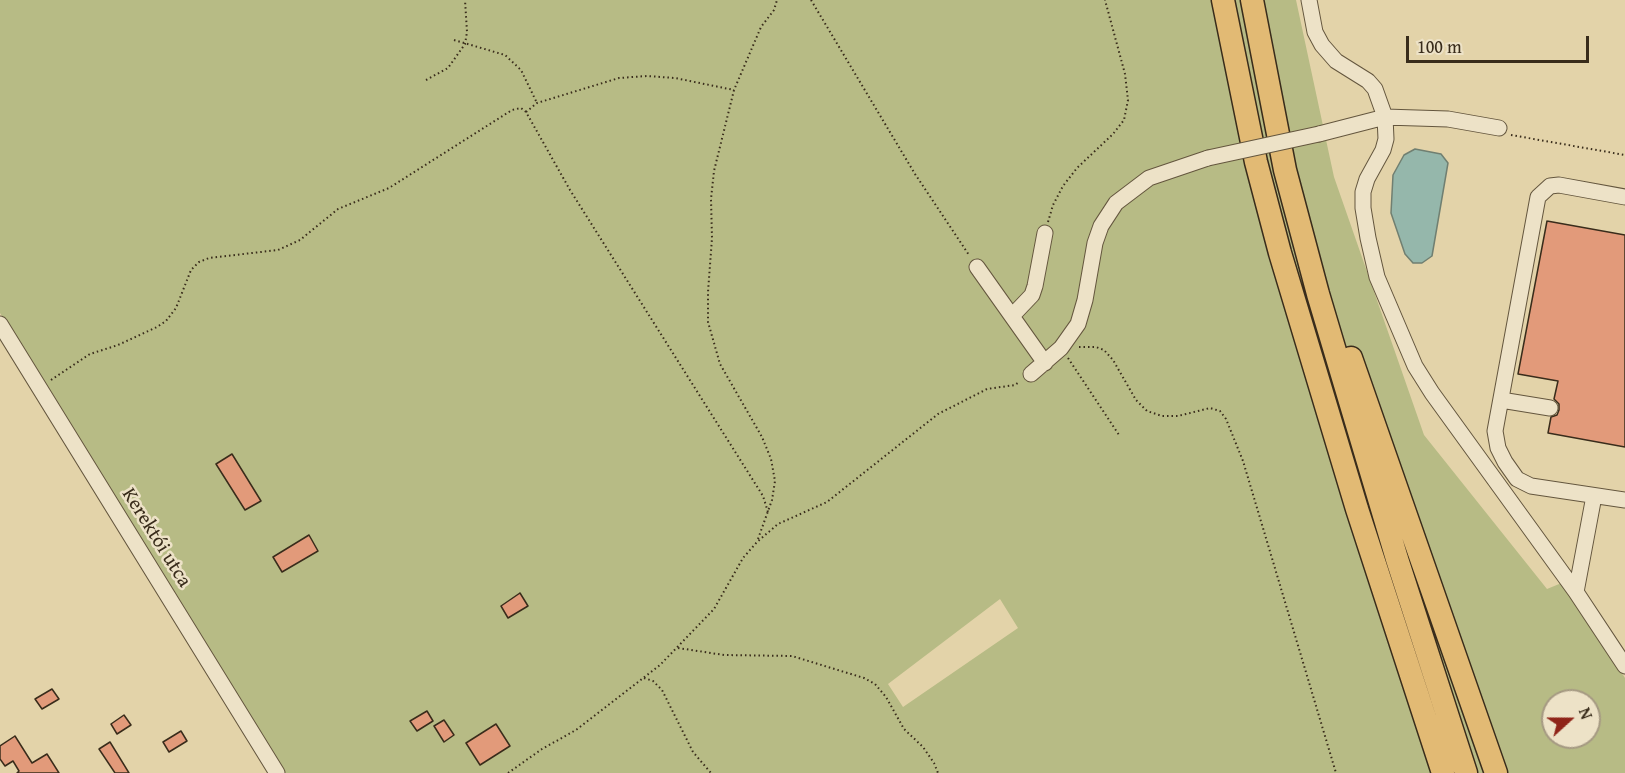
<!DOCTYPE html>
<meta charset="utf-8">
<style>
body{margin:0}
#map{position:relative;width:1625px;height:773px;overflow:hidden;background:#e3d3a9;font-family:"Gentium Book Plus",serif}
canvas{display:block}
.north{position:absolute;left:1541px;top:689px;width:60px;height:60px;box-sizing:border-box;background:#ede2c7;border:2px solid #a59982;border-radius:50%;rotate:69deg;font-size:16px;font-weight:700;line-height:24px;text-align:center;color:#392c1b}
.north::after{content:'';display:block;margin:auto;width:21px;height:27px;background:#8f2418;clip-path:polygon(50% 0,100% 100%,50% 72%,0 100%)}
.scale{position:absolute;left:1406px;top:36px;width:183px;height:27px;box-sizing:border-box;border:3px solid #392c1b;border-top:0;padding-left:8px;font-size:18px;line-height:21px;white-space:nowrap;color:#392c1b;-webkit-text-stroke:4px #ede2c7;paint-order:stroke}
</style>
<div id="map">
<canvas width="1625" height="773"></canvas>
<div class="north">N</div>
<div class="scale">100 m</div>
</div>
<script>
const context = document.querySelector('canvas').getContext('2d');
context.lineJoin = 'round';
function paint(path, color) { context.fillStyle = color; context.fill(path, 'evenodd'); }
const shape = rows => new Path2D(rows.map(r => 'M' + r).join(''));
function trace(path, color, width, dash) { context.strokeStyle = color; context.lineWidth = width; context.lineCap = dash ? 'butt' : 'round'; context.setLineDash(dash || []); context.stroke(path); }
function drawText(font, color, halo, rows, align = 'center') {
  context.font = font + ' "Gentium Book Plus",serif'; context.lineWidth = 5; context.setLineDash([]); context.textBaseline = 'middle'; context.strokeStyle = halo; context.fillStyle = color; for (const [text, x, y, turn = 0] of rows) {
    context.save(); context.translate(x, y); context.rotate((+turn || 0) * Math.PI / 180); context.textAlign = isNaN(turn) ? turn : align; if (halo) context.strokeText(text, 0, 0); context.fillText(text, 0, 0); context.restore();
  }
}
const green = shape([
 [0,0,1296,0,1334,177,1424,435,1547,589,1564,582,1625,678,1625,773,279,773,0,313],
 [1000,599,1018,628,903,707,888,684],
 [1553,701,1589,701,1589,737,1553,737]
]);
const water = shape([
 [1415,149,1441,154,1448,163,1432,256,1422,263,1413,263,1405,254,1391,213,1393,175,1404,155,1415,149]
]);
const building = shape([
 [1547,221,1625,235,1625,447,1548,433,1551,417,1557,415,1559,410,1559,404,1554,399,1558,381,1518,374,1547,221],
 [232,454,261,501,245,510,216,464,232,454],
 [309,535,318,551,282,572,273,557,309,535],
 [520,593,528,606,508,618,501,606,520,593],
 [52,689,59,699,42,709,35,699,52,689],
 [427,711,433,721,417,731,410,721,427,711],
 [124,715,131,725,117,734,111,724,124,715],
 [444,720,454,735,444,742,434,726,444,720],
 [496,724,510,746,480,765,466,743,496,724],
 [181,731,187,741,169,752,163,742,181,731],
 [15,736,32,763,47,754,59,773,17,773,19,771,13,761,5,766,0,759,0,746,15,736],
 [110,742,129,773,115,773,99,749,110,742]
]);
const path = shape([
 [811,0,915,174,969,255],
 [454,40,505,55,521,70,537,103],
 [426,80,448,68,465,44,467,32,465,0],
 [526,112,537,103,619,78,647,76,675,78,734,90],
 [1511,135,1625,155],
 [1048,222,1053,205,1063,186,1077,168,1113,134,1124,120,1128,100,1125,74,1105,0],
 [1079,347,1096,347,1104,350,1113,360,1136,400,1147,411,1162,416,1178,416,1210,408,1220,411,1226,419,1243,461,1336,773],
 [1068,358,1119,435],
 [51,380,90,354,118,345,157,327,166,321,176,308,191,270,199,262,209,258,278,250,300,240,338,209,389,188,512,110,521,108,526,112,570,190,763,496,768,512],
 [758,539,772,500,775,481,771,459,762,437,720,364,708,322,708,292,712,238,711,199,714,171,734,90,761,27,774,10,777,0],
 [678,648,724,655,792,656,864,678,875,684,886,697,904,729,923,747,934,763,938,773],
 [644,678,653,681,662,690,693,752,711,773],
 [508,773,542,749,576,730,660,665,714,609,743,558,757,542,778,524,827,502,938,414,987,389,1015,385,1019,382]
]);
const minor = shape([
 [1309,0,1315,32,1322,45,1336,61,1368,81,1375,89,1385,117,1386,139,1383,150,1367,179,1363,192,1363,208,1368,238,1377,277,1415,366,1432,393,1576,592,1625,666],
 [1319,134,1385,117,1448,119,1499,128],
 [1625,197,1559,185,1550,186,1538,197,1495,431,1498,448,1505,462,1517,479,1531,486,1625,500],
 [977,267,1045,363],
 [1012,316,1032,295,1035,286,1045,233],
 [0,324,277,773],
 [1031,374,1061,348,1078,324,1085,300,1095,243,1101,226,1116,203,1149,178,1208,158],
 [1501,400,1550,408],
 [1576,592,1594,496]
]);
const highway = shape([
 [1223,0,1256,162,1280,253,1357,509,1443,773],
 [1252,0,1285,170,1318,294,1397,559,1466,773],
 [1351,358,1496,773]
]);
const minorBridge = shape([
 [1208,158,1319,134]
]);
const streetNames = [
 ["Kerektói utca",156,538,58]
];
paint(green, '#b7bb85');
paint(water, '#95b7ab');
trace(water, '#707f71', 1.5);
paint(building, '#e29a7a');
trace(building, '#392c1b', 1.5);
trace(minor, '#64563e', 17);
trace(highway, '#392c1b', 25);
trace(path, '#392c1b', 2, [1.5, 3]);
trace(minor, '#ede2c7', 15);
trace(highway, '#e2ba74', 22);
trace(minorBridge, '#64563e', 17, []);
trace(minorBridge, '#ede2c7', 15);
drawText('20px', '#392c1b', '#ede2c7', streetNames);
</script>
